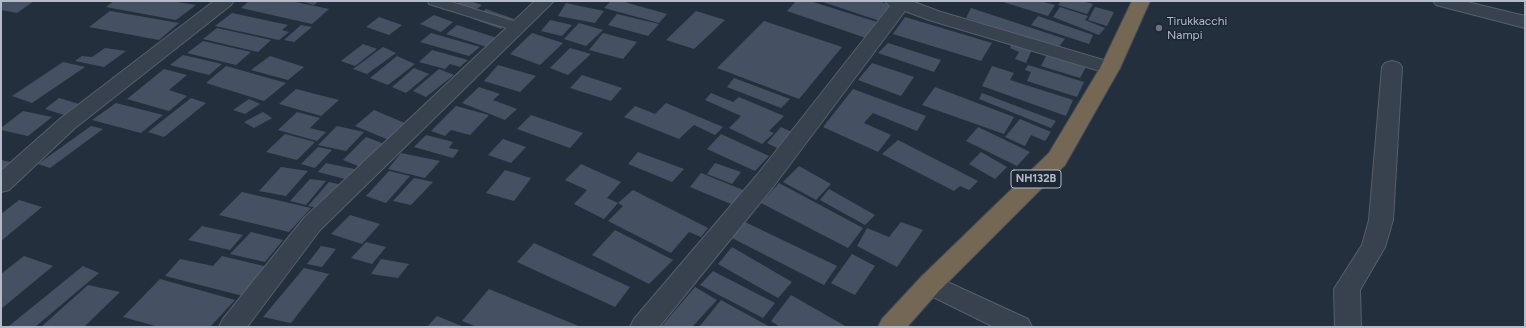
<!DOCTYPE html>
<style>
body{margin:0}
#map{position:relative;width:1526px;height:328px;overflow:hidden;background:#242f3e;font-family:Figtree,sans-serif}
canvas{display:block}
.frame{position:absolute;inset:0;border:2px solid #b4bcc9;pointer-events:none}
</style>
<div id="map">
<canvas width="1526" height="328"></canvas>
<div class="frame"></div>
</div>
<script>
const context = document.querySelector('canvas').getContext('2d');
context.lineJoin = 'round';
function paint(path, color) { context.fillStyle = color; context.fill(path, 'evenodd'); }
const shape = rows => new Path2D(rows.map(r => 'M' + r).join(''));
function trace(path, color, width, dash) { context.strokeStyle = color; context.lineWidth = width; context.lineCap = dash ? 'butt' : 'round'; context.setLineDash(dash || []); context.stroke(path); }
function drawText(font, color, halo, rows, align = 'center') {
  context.font = font + ' Figtree,sans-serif'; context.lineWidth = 3; context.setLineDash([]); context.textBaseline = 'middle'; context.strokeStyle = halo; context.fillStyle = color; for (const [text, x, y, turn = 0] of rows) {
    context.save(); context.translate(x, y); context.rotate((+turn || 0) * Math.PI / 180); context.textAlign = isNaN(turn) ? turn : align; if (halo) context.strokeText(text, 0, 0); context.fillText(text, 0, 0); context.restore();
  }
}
const building = shape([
 [1,1,34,1,17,13,1,10],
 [114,1,171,1,196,5,176,20,106,7],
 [249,1,291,1,329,9,312,24,241,8],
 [300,1,319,1,314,5],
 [460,1,470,1,482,5,470,14,451,8],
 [611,1,621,1,667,14,659,23,604,8],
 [796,1,810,1,877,22,866,38,787,11],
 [820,1,878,1,891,5,880,21],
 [1000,1,1040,1,1055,5,1048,16],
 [1061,1,1082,1,1093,4,1087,14,1058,5],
 [566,3,604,11,595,23,558,16],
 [1060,7,1088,16,1085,20,1105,28,1099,35,1053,17],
 [1095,7,1114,12,1107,26,1088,20],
 [971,8,1065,39,1058,48,966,18],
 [486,9,514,19,501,29,473,19],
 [110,11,179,23,159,40,89,27],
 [696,11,725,20,694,49,666,40],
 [232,13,288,25,282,30,289,32,279,40,215,26],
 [617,14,659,24,648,36,608,25],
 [434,15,453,22,441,32,420,24],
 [1038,16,1093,35,1089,44,1031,25],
 [379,17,402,25,389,35,366,27],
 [905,17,992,43,981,61,893,34],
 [550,20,572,25,562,36,541,31],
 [764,21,842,47,799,99,717,68],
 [579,23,603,30,586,46,564,39],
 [301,25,312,27,294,42,284,40],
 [457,25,497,38,487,47,446,34],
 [217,28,271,40,258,52,203,39],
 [431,33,480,47,469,56,420,42],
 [532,33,563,43,540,65,510,54],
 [603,33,637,42,623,59,589,50],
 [203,41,251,52,236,65,187,53],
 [1013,41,1033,47,1026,63,1015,59,1019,52,1010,48],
 [888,43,941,60,934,72,878,53],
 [363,44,377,49,355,66,341,61],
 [383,47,396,53,367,74,353,69],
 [105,48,126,51,104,67,75,61,82,56,92,57],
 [570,48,591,54,568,75,550,68],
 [432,50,468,60,460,67,450,64,445,69,419,62],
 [1047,54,1086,67,1080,78,1041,66],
 [183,55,222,64,209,75,170,65],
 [270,56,304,67,288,80,251,70],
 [397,56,415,64,388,85,370,78],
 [63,62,85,67,32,103,12,96],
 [872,63,914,77,901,96,858,80],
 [498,65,536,76,520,92,484,81],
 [1028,65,1084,82,1077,97,1027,81,1031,72,1025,70],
 [226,66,286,83,264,101,206,83],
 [992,66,1014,73,1010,80,1073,100,1066,116,982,86],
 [414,68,429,74,406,93,392,87],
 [164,69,187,75,169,90,187,96,169,111,127,99],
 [439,69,454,75,426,97,413,91],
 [582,75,622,88,611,101,570,88],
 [734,78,790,99,781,108,727,87],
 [479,87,500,94,493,100,517,109,505,120,462,103],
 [935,87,1014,117,1004,134,922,105],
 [296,89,339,100,321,116,279,104],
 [853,89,926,116,917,131,873,113,864,123,891,135,878,152,823,127],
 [711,93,733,102,739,97,784,116,769,131,774,133,762,144,729,128,741,116,705,100],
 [982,93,1056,121,1051,128,979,99],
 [59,98,79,104,64,115,45,109],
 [191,98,206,103,164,137,148,132],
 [249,99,260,104,245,114,233,110],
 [116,103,163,115,141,133,92,120],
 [666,103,723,127,715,135,694,125,679,139,624,117,635,106,655,114],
 [456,106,489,115,470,135,451,130,445,136,431,131],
 [374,110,407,124,389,140,355,126],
 [23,111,52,117,28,136,1,130,1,128],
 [263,112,272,118,254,128,244,122],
 [297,112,320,118,310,128,326,132,317,141,278,130],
 [531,115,583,133,570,148,517,129],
 [1020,119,1051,132,1045,141,1031,135,1025,146,1005,137],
 [91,126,103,129,50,168,38,164],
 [337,126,364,132,346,151,318,145],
 [781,127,794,133,779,149,767,143],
 [978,127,1030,152,1017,166,966,141],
 [285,134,315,142,297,160,266,152],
 [721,134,769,156,755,171,707,149],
 [426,135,453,142,449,148,459,150,453,158,414,147],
 [366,137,387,145,363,168,343,160],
 [503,139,526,147,511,163,488,155],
 [898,140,978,181,969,190,960,186,954,191,882,154],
 [318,147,332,150,315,168,301,164],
 [638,152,684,169,672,182,628,164],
 [981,152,1007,167,995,179,969,164],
 [401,153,440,161,425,178,388,169],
 [1,160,11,162,1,170],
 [326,163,359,170,349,180,318,172],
 [715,163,741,172,732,184,707,174],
 [581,164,621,182,607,198,618,203,604,219,574,204,587,190,565,180],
 [799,166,831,184,816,200,783,182],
 [281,167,308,171,286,196,259,191],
 [505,170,531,178,514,201,486,193],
 [389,171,410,176,386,203,366,196],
 [701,173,748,192,738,207,690,187],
 [414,178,433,182,411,205,393,201],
 [310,179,326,181,306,205,290,201],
 [329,182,342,185,323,209,308,206],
 [779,183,863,228,848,248,761,203],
 [829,189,875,215,865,225,820,200],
 [633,190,708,228,701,237,689,232,671,253,608,221,623,206,618,203],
 [242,192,311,208,289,232,219,215],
 [19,200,42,207,1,241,1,214],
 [350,215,380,224,362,244,331,234],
 [745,222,837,266,824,285,732,238],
 [901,222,923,230,897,267,857,246,867,228,889,237],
 [202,226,243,235,230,250,188,240],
 [615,230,673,260,649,284,592,255],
 [251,232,283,240,265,262,230,254],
 [366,242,386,247,372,264,351,258],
 [534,243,630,287,615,307,517,262],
 [321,246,336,249,322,267,307,264],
 [732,247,792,282,778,298,718,264],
 [852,254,875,266,855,295,831,283],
 [24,256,53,266,1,309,1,274],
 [222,256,272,268,247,297,165,276,180,259,213,266],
 [381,259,409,264,398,278,371,274],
 [83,266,99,273,35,327,13,327,9,326],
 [304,268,329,274,291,323,263,317],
 [713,271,775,303,763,318,700,285],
 [160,279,235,300,210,327,159,327,123,317],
 [88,285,120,292,84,327,41,327],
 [695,287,717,300,692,327,661,327],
 [489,289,581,327,477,327,462,321],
 [791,295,847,327,780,327,771,321],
 [721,300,770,327,699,327],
 [437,316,464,327,427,327]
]);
const lane = shape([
 [428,1,448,1,523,24,525,27,523,30,513,30,429,4,428,1]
]);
const street = shape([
 [214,1,234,1,231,5,75,128,9,190,1,192,1,171,61,118,214,1],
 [535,1,554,1,320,230,247,327,219,327,223,319,304,218,535,1],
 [885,1,911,1,941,12,1117,64,1120,68,1117,72,1110,74,929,20,905,11,773,187,659,327,630,327,634,319,757,175,890,6,885,1],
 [1433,1,1463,1,1525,16,1525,28,1436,5,1433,1],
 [1392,61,1399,63,1402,67,1393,220,1385,247,1360,290,1361,327,1335,327,1334,289,1362,245,1369,220,1382,67,1385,63,1392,61],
 [930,274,1028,319,1032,327,994,327,921,291,917,284,921,277,930,274]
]);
const highway = shape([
 [1132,1,1150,1,1120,68,1065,165,939,291,907,327,878,327,882,319,921,277,1049,153,1100,68,1132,1]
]);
const markers = [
 [1159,28,4,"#6b7280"]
];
const shields = [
 [1036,179,50]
];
const shieldNames = [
 ["NH132B",1036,179]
];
const poiNames = [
 ["Tirukkacchi",1167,21],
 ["Nampi",1167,35]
];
paint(building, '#455162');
trace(lane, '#565f6c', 2);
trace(street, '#565f6c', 2);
trace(highway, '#434c59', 2);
paint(lane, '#38414e');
paint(street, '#38414e');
paint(highway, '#746855');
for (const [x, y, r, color] of markers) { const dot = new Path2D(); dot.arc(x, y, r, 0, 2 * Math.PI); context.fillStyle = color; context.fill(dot); trace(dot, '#1d2633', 1.5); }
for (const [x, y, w] of shields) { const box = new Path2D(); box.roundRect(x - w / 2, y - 9, w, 18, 3); context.fillStyle = '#1d2633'; context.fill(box); trace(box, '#b4bcc9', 1); }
drawText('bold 11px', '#b4bcc9', null, shieldNames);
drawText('12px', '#b4bcc9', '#1d2633', poiNames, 'left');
</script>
